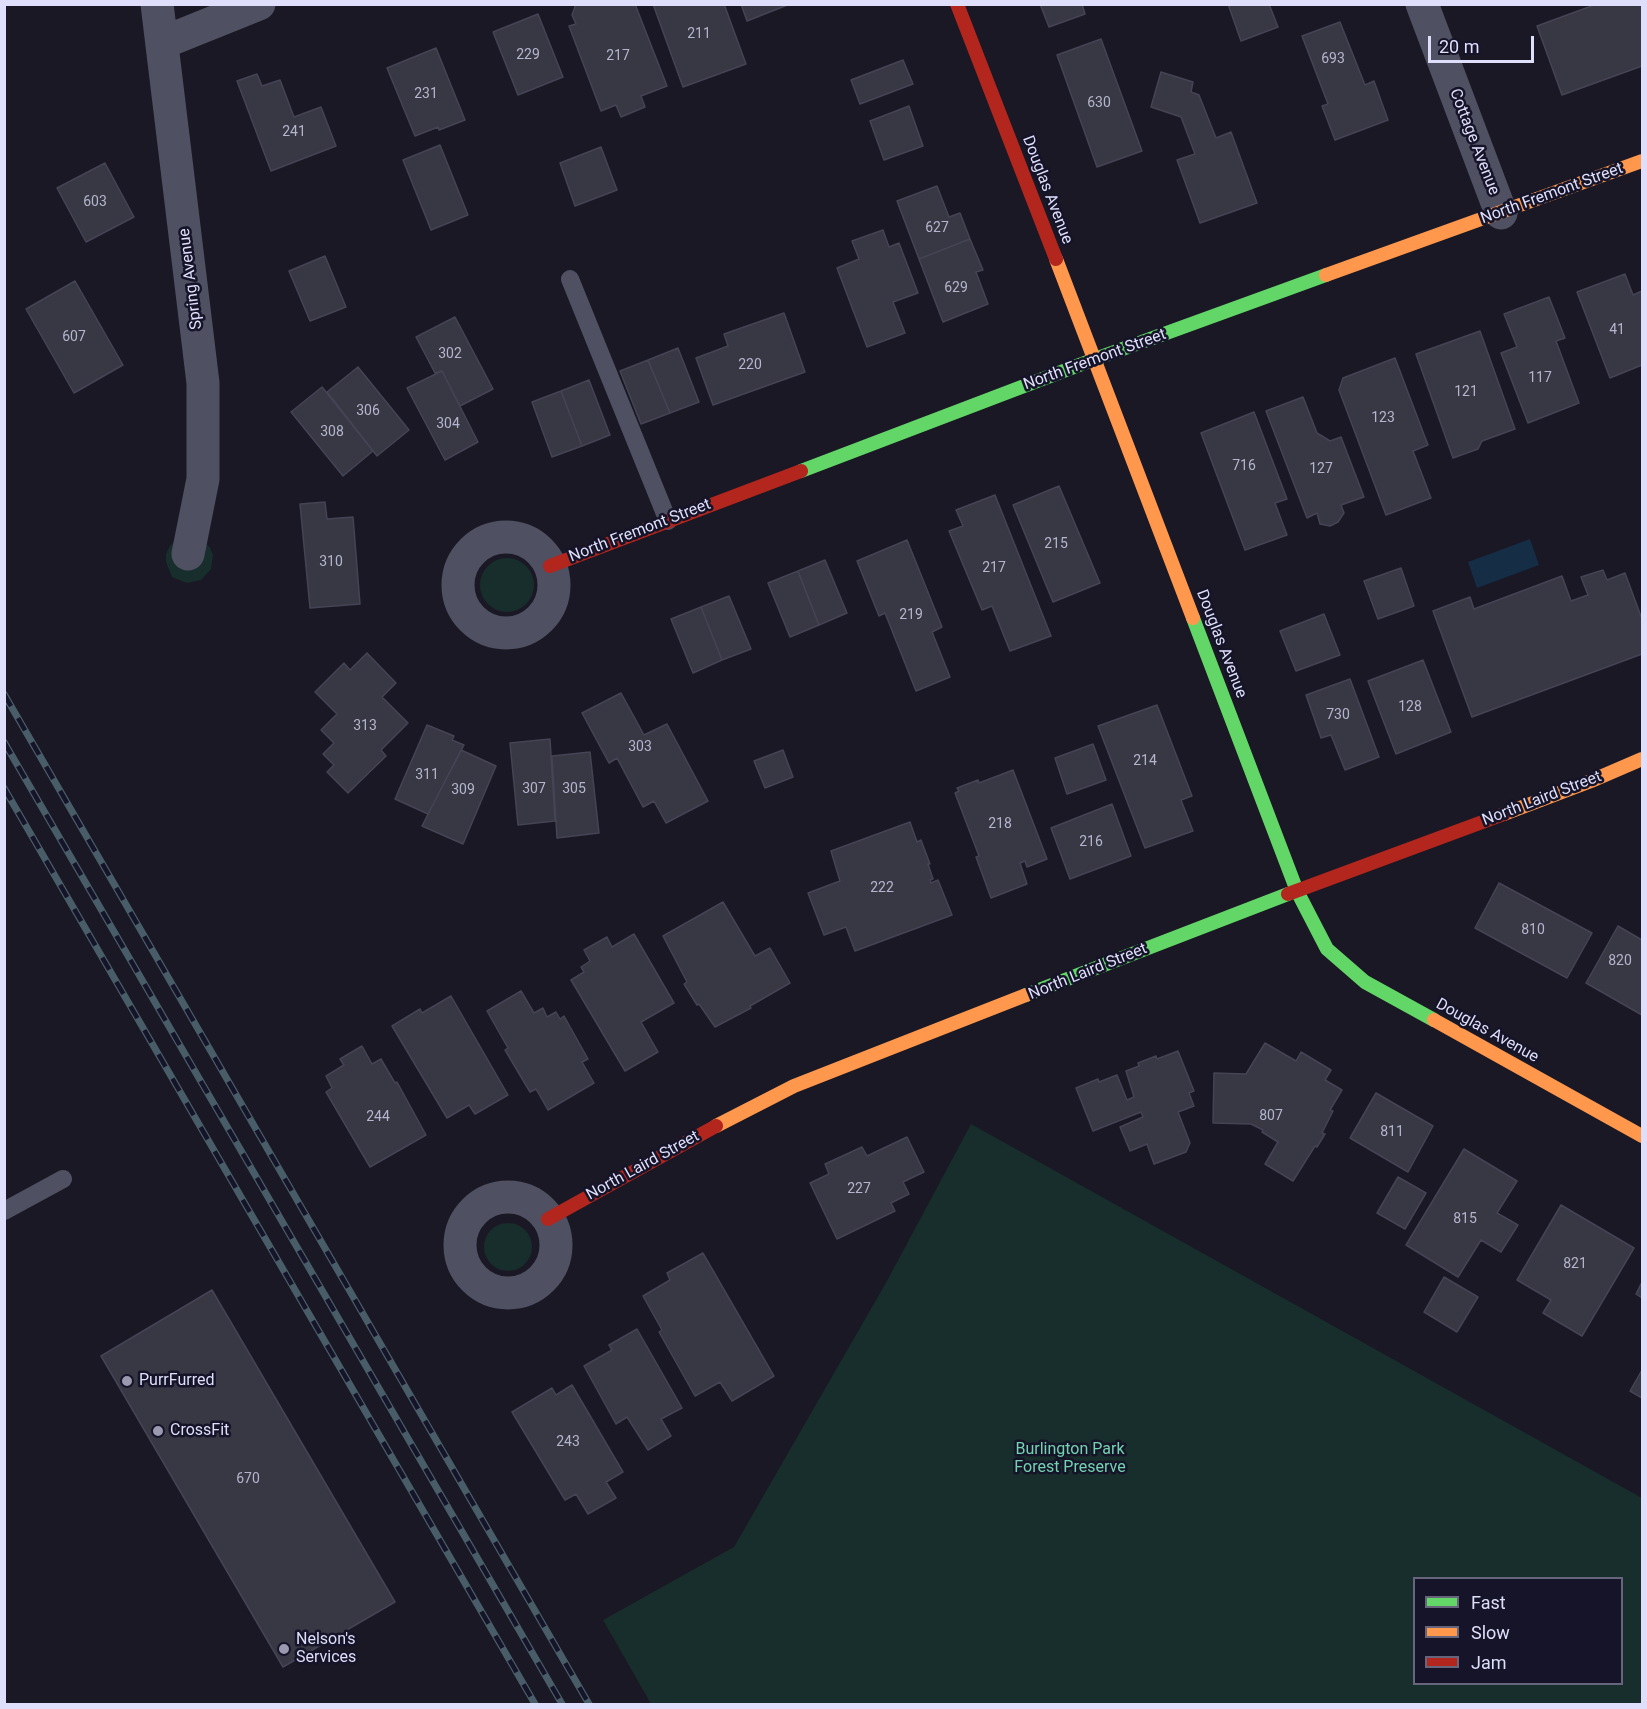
<!DOCTYPE html>
<style>
body{margin:0}
#map{position:relative;width:1647px;height:1709px;overflow:hidden;background:#191824;font-family:Roboto,sans-serif}
canvas{display:block}
.frame{position:absolute;inset:0;border:6px solid #dfdffb;pointer-events:none}
.legend{position:absolute;left:1413px;top:1577px;width:210px;height:108px;box-sizing:border-box;background:#151428;border:2px solid #66657c;margin:0;padding:8px 10px;list-style:none;font-size:18px;color:#dfdffb}
.legend li{display:flex;align-items:center;gap:12px;height:30px}
.legend b{width:30px;border:2px solid #66657c}
.scale{position:absolute;left:1428px;top:36px;width:106px;height:27px;box-sizing:border-box;border:3px solid #dfdffb;border-top:0;padding-left:8px;font-size:18px;line-height:21px;white-space:nowrap;color:#dfdffb;-webkit-text-stroke:4px #151428;paint-order:stroke}
</style>
<div id="map">
<canvas width="1647" height="1709"></canvas>
<div class="frame"></div>
<ul class="legend">
<li><b style="height:8px;background:#63d668"></b>Fast</li>
<li><b style="height:8px;background:#ff974d"></b>Slow</li>
<li><b style="height:8px;background:#b3261e"></b>Jam</li>
</ul>
<div class="scale">20 m</div>
</div>
<script>
const context = document.querySelector('canvas').getContext('2d');
context.lineJoin = 'round';
function paint(path, color) { context.fillStyle = color; context.fill(path, 'evenodd'); }
const shape = rows => new Path2D(rows.map(r => 'M' + r).join(''));
function trace(path, color, width, dash) { context.strokeStyle = color; context.lineWidth = width; context.lineCap = dash ? 'butt' : 'round'; context.setLineDash(dash || []); context.stroke(path); }
function drawText(font, color, halo, rows, align = 'center') {
  context.font = font + ' Roboto,sans-serif'; context.lineWidth = 5; context.setLineDash([]); context.textBaseline = 'middle'; context.strokeStyle = halo; context.fillStyle = color; for (const [text, x, y, turn = 0] of rows) {
    context.save(); context.translate(x, y); context.rotate((+turn || 0) * Math.PI / 180); context.textAlign = isNaN(turn) ? turn : align; if (halo) context.strokeText(text, 0, 0); context.fillText(text, 0, 0); context.restore();
  }
}
const green = shape([
 [176,540,205,542,210,548,213,555,211,569,201,580,187,583,172,577,166,562,166,554,170,546],
 '480 585a27 27 0 1 1 54 0a27 27 0 1 1-54 0Z',
 [971,1124,1642,1498,1642,1704,651,1704,603,1620,734,1547,887,1281],
 [1622,1578,1622,1684,1414,1684,1414,1578],
 '484 1247a24 24 0 1 1 48 0a24 24 0 1 1-48 0Z'
]);
const water = shape([
 [1530,539,1539,565,1477,588,1468,562]
]);
const building = shape([
 [576,4,635,4,667,86,641,96,645,107,621,117,616,105,601,111,569,26,576,24,572,15,576,4],
 [653,4,724,4,746,64,683,87,653,4],
 [741,4,790,4,747,21,741,4],
 [1040,4,1082,4,1085,14,1049,27,1040,4],
 [1228,4,1269,4,1278,27,1241,41,1228,4],
 [1597,4,1642,4,1642,66,1562,95,1537,26,1597,4],
 [538,14,563,77,518,95,493,32,538,14],
 [1340,22,1365,85,1374,81,1388,120,1335,140,1322,106,1328,104,1302,36,1340,22],
 [1101,39,1142,151,1097,167,1057,55,1101,39],
 [436,48,465,120,439,130,438,127,415,136,387,68,436,48],
 [903,60,913,84,860,104,851,80,903,60],
 [1161,72,1193,82,1191,92,1199,95,1216,138,1231,132,1257,203,1200,223,1177,160,1195,154,1181,117,1151,107,1161,72],
 [257,74,262,86,280,80,294,117,321,107,336,146,271,171,237,81,257,74],
 [909,106,923,146,884,160,870,121,909,106],
 [440,145,468,215,431,230,403,160,440,145],
 [601,147,617,190,575,206,560,163,601,147],
 [105,163,134,217,86,242,57,188,105,163],
 [937,186,949,217,960,213,970,239,919,259,897,201,937,186],
 [883,230,889,247,899,243,918,293,893,302,905,333,867,347,837,268,859,259,852,241,883,230],
 [970,239,983,270,976,272,988,304,943,322,919,259,970,239],
 [325,256,346,307,310,321,289,271,325,256],
 [1625,274,1633,295,1642,291,1642,365,1610,378,1577,292,1625,274],
 [75,281,123,365,74,393,26,309,75,281],
 [1549,297,1565,338,1556,341,1579,403,1528,423,1501,353,1517,347,1504,314,1549,297],
 [784,313,805,372,713,405,696,358,728,346,724,334,784,313],
 [455,317,493,389,460,406,442,371,435,373,416,337,455,317],
 [1480,331,1515,429,1482,441,1478,449,1453,458,1416,354,1480,331],
 [678,348,699,402,670,413,648,360,678,348],
 [1395,358,1428,445,1413,451,1431,498,1386,515,1339,390,1343,378,1395,358],
 [648,360,670,413,641,424,620,371,648,360],
 [358,367,409,430,377,456,327,392,358,367],
 [442,371,478,442,445,460,407,388,442,371],
 [589,380,610,435,582,446,561,391,589,380],
 [322,387,373,451,343,476,291,412,322,387],
 [561,391,582,446,552,457,532,402,561,391],
 [1303,397,1317,433,1330,441,1341,437,1364,497,1341,505,1344,513,1338,522,1330,526,1320,524,1317,513,1307,518,1266,411,1303,397],
 [1254,412,1287,499,1275,503,1287,535,1245,550,1201,433,1254,412],
 [1059,486,1100,583,1053,602,1013,505,1059,486],
 [995,495,1051,636,1010,651,992,606,982,610,949,531,963,526,956,510,995,495],
 [325,502,327,519,353,517,360,604,310,608,300,504,325,502],
 [907,540,942,627,932,632,950,677,916,691,885,613,879,616,857,561,907,540],
 [825,560,847,613,819,625,798,571,825,560],
 [1401,568,1414,606,1378,619,1364,581,1401,568],
 [1603,570,1607,580,1625,573,1642,619,1642,654,1472,717,1433,611,1470,597,1474,609,1562,576,1571,601,1588,595,1581,577,1603,570],
 [798,571,819,625,790,637,768,583,798,571],
 [729,596,751,649,722,660,701,607,729,596],
 [701,607,722,660,693,673,671,619,701,607],
 [1324,614,1340,655,1296,671,1280,631,1324,614],
 [367,653,396,683,382,697,408,723,381,750,386,756,348,793,327,772,334,765,323,754,334,743,321,730,337,714,315,692,344,663,350,670,367,653],
 [1423,660,1451,732,1396,754,1368,681,1423,660],
 [1350,679,1379,757,1345,770,1331,735,1321,738,1306,695,1350,679],
 [621,693,644,735,667,724,708,801,666,823,654,801,643,807,617,758,609,763,582,713,621,693],
 [1157,705,1192,796,1181,800,1193,831,1145,848,1098,726,1157,705],
 [427,725,454,736,452,740,464,745,428,814,395,799,427,725],
 [550,739,555,821,518,825,510,743,550,739],
 [1093,744,1106,780,1067,794,1055,758,1093,744],
 [461,750,496,766,463,844,422,826,461,750],
 [783,750,793,777,765,788,754,761,783,750],
 [590,752,599,833,557,838,552,756,590,752],
 [1013,770,1047,859,1027,867,1025,861,1020,863,1027,884,991,898,976,857,979,856,955,793,959,791,957,788,978,780,979,783,1013,770],
 [1112,804,1131,856,1070,879,1051,828,1112,804],
 [910,822,917,842,921,840,930,864,928,864,933,879,930,880,931,883,938,880,952,915,855,951,846,927,824,935,808,893,840,881,831,851,910,822],
 [1499,883,1592,933,1567,978,1475,928,1499,883],
 [723,902,755,956,770,948,790,983,750,1006,751,1008,715,1027,699,1004,697,1005,684,984,687,982,663,936,723,902],
 [1618,926,1642,940,1642,1015,1586,983,1618,926],
 [634,934,674,1003,641,1022,658,1052,625,1071,571,980,584,972,581,967,590,961,584,950,607,937,612,947,634,934],
 [521,991,534,1013,543,1008,547,1017,556,1012,560,1019,564,1016,588,1059,582,1062,594,1083,548,1110,536,1089,530,1092,505,1050,508,1048,487,1011,521,991],
 [451,996,508,1095,475,1114,469,1105,447,1118,392,1026,420,1009,422,1013,451,996],
 [1265,1043,1296,1061,1301,1052,1331,1070,1325,1080,1342,1090,1330,1110,1333,1111,1322,1133,1325,1134,1317,1147,1315,1146,1293,1181,1265,1164,1278,1142,1262,1132,1263,1130,1251,1124,1213,1123,1214,1073,1246,1074,1265,1043],
 [362,1046,372,1064,381,1059,395,1083,397,1082,426,1135,370,1167,326,1092,332,1088,326,1076,344,1065,340,1059,362,1046],
 [1178,1051,1194,1091,1189,1093,1194,1106,1178,1112,1190,1143,1186,1152,1154,1164,1147,1144,1130,1151,1120,1127,1143,1117,1141,1112,1093,1131,1076,1088,1098,1079,1099,1082,1117,1075,1127,1100,1134,1097,1126,1071,1139,1066,1138,1063,1156,1056,1157,1059,1178,1051],
 [1376,1093,1433,1126,1408,1172,1350,1138,1376,1093],
 [907,1137,924,1172,903,1182,909,1194,891,1203,895,1211,837,1239,810,1183,829,1174,825,1164,862,1147,867,1156,907,1137],
 [1464,1149,1517,1181,1497,1213,1518,1225,1501,1252,1481,1240,1458,1277,1406,1245,1464,1149],
 [1398,1177,1426,1193,1405,1229,1377,1213,1398,1177],
 [1561,1205,1634,1248,1582,1336,1543,1313,1551,1300,1517,1280,1561,1205],
 [703,1253,774,1376,732,1401,720,1382,695,1396,659,1332,662,1330,643,1296,670,1280,667,1273,703,1253],
 [1444,1277,1478,1297,1457,1332,1424,1312,1444,1277],
 [1642,1282,1642,1298,1636,1294,1642,1282],
 [212,1290,395,1602,283,1667,101,1356,212,1290],
 [637,1329,682,1408,661,1419,671,1436,648,1450,627,1417,616,1424,584,1366,612,1350,609,1345,637,1329],
 [1642,1370,1642,1398,1630,1391,1642,1370],
 [572,1385,623,1472,606,1482,616,1498,588,1514,576,1494,565,1500,512,1412,552,1388,556,1395,572,1385]
]);
const lane = shape([
 [570,279,668,521],
 [4,1211,63,1179]
]);
const street = shape([
 [157,4,203,383,203,479,188,554],
 [1422,4,1501,213],
 [162,43,259,4],
 '458 585a48 48 0 1 1 96 0a48 48 0 1 1-96 0Z',
 '460 1245a48 48 0 1 1 96 0a48 48 0 1 1-96 0Z'
]);
const fast = shape([
 [801,471,1095,359,1326,275],
 [1193,618,1297,891,1327,949,1365,982,1434,1020],
 [1026,995,1288,894]
]);
const slow = shape([
 [1056,259,1193,618],
 [1326,275,1642,161],
 [1504,814,1591,781,1642,759],
 [1434,1020,1642,1136],
 [716,1126,794,1086,1026,995]
]);
const jam = shape([
 [957,4,1056,259],
 [550,566,801,471],
 [1288,894,1504,814],
 [548,1219,716,1126]
]);
const rail = shape([
 [4,694,589,1704],
 [4,742,562,1704],
 [4,788,535,1704]
]);
const markers = [
 [127,1381,6,"#9a99b0"],
 [158,1431,6,"#9a99b0"],
 [284,1649,6,"#9a99b0"]
];
const numberNames = [
 ["211",699,34],
 ["229",528,55],
 ["217",618,56],
 ["693",1333,59],
 ["231",426,94],
 ["630",1099,103],
 ["241",294,132],
 ["603",95,202],
 ["627",937,228],
 ["629",956,288],
 ["41",1617,330],
 ["607",74,337],
 ["302",450,354],
 ["220",750,365],
 ["117",1540,378],
 ["121",1466,392],
 ["306",368,411],
 ["123",1383,418],
 ["304",448,424],
 ["308",332,432],
 ["716",1244,466],
 ["127",1321,469],
 ["215",1056,544],
 ["310",331,562],
 ["217",994,568],
 ["219",911,615],
 ["128",1410,707],
 ["730",1338,715],
 ["313",365,726],
 ["303",640,747],
 ["214",1145,761],
 ["311",427,775],
 ["307",534,789],
 ["305",574,789],
 ["309",463,790],
 ["218",1000,824],
 ["216",1091,842],
 ["222",882,888],
 ["810",1533,930],
 ["820",1620,961],
 ["807",1271,1116],
 ["244",378,1117],
 ["811",1392,1132],
 ["227",859,1189],
 ["815",1465,1219],
 ["821",1575,1264],
 ["243",568,1442],
 ["670",248,1479]
];
const streetNames = [
 ["Cottage Avenue",1474,142,69],
 ["Douglas Avenue",1047,190,69],
 ["North Fremont Street",1552,194,-20],
 ["Spring Avenue",191,279,-97],
 ["North Fremont Street",1095,360,-20],
 ["North Fremont Street",640,531,-21],
 ["Douglas Avenue",1221,644,69],
 ["North Laird Street",1542,799,-21],
 ["North Laird Street",1088,972,-22],
 ["Douglas Avenue",1487,1031,29],
 ["North Laird Street",643,1166,-29]
];
const poiNames = [
 ["PurrFurred",139,1381],
 ["CrossFit",170,1431],
 ["Nelson's",296,1640],
 ["Services",296,1658]
];
const parkNames = [
 ["Burlington Park",1070,1450],
 ["Forest Preserve",1070,1468]
];
paint(green, '#182e2c');
paint(water, '#162d46');
paint(building, '#383744');
trace(building, '#454455', 1.5);
trace(lane, '#4f5062', 18);
trace(street, '#4f5062', 33);
trace(fast, '#63d668', 14);
trace(slow, '#ff974d', 14);
trace(jam, '#b3261e', 14);
trace(rail, '#495d68', 7);
trace(rail, '#151428', 4.5, [14]);
for (const [x, y, r, color] of markers) { const dot = new Path2D(); dot.arc(x, y, r, 0, 2 * Math.PI); context.fillStyle = color; context.fill(dot); trace(dot, '#151428', 2); }
drawText('14px', '#b5b5cd', null, numberNames);
drawText('16px', '#dfdffb', '#151428', streetNames);
drawText('16px', '#dfdffb', '#151428', poiNames, 'left');
drawText('16px', '#73d3af', '#151428', parkNames);
</script>
